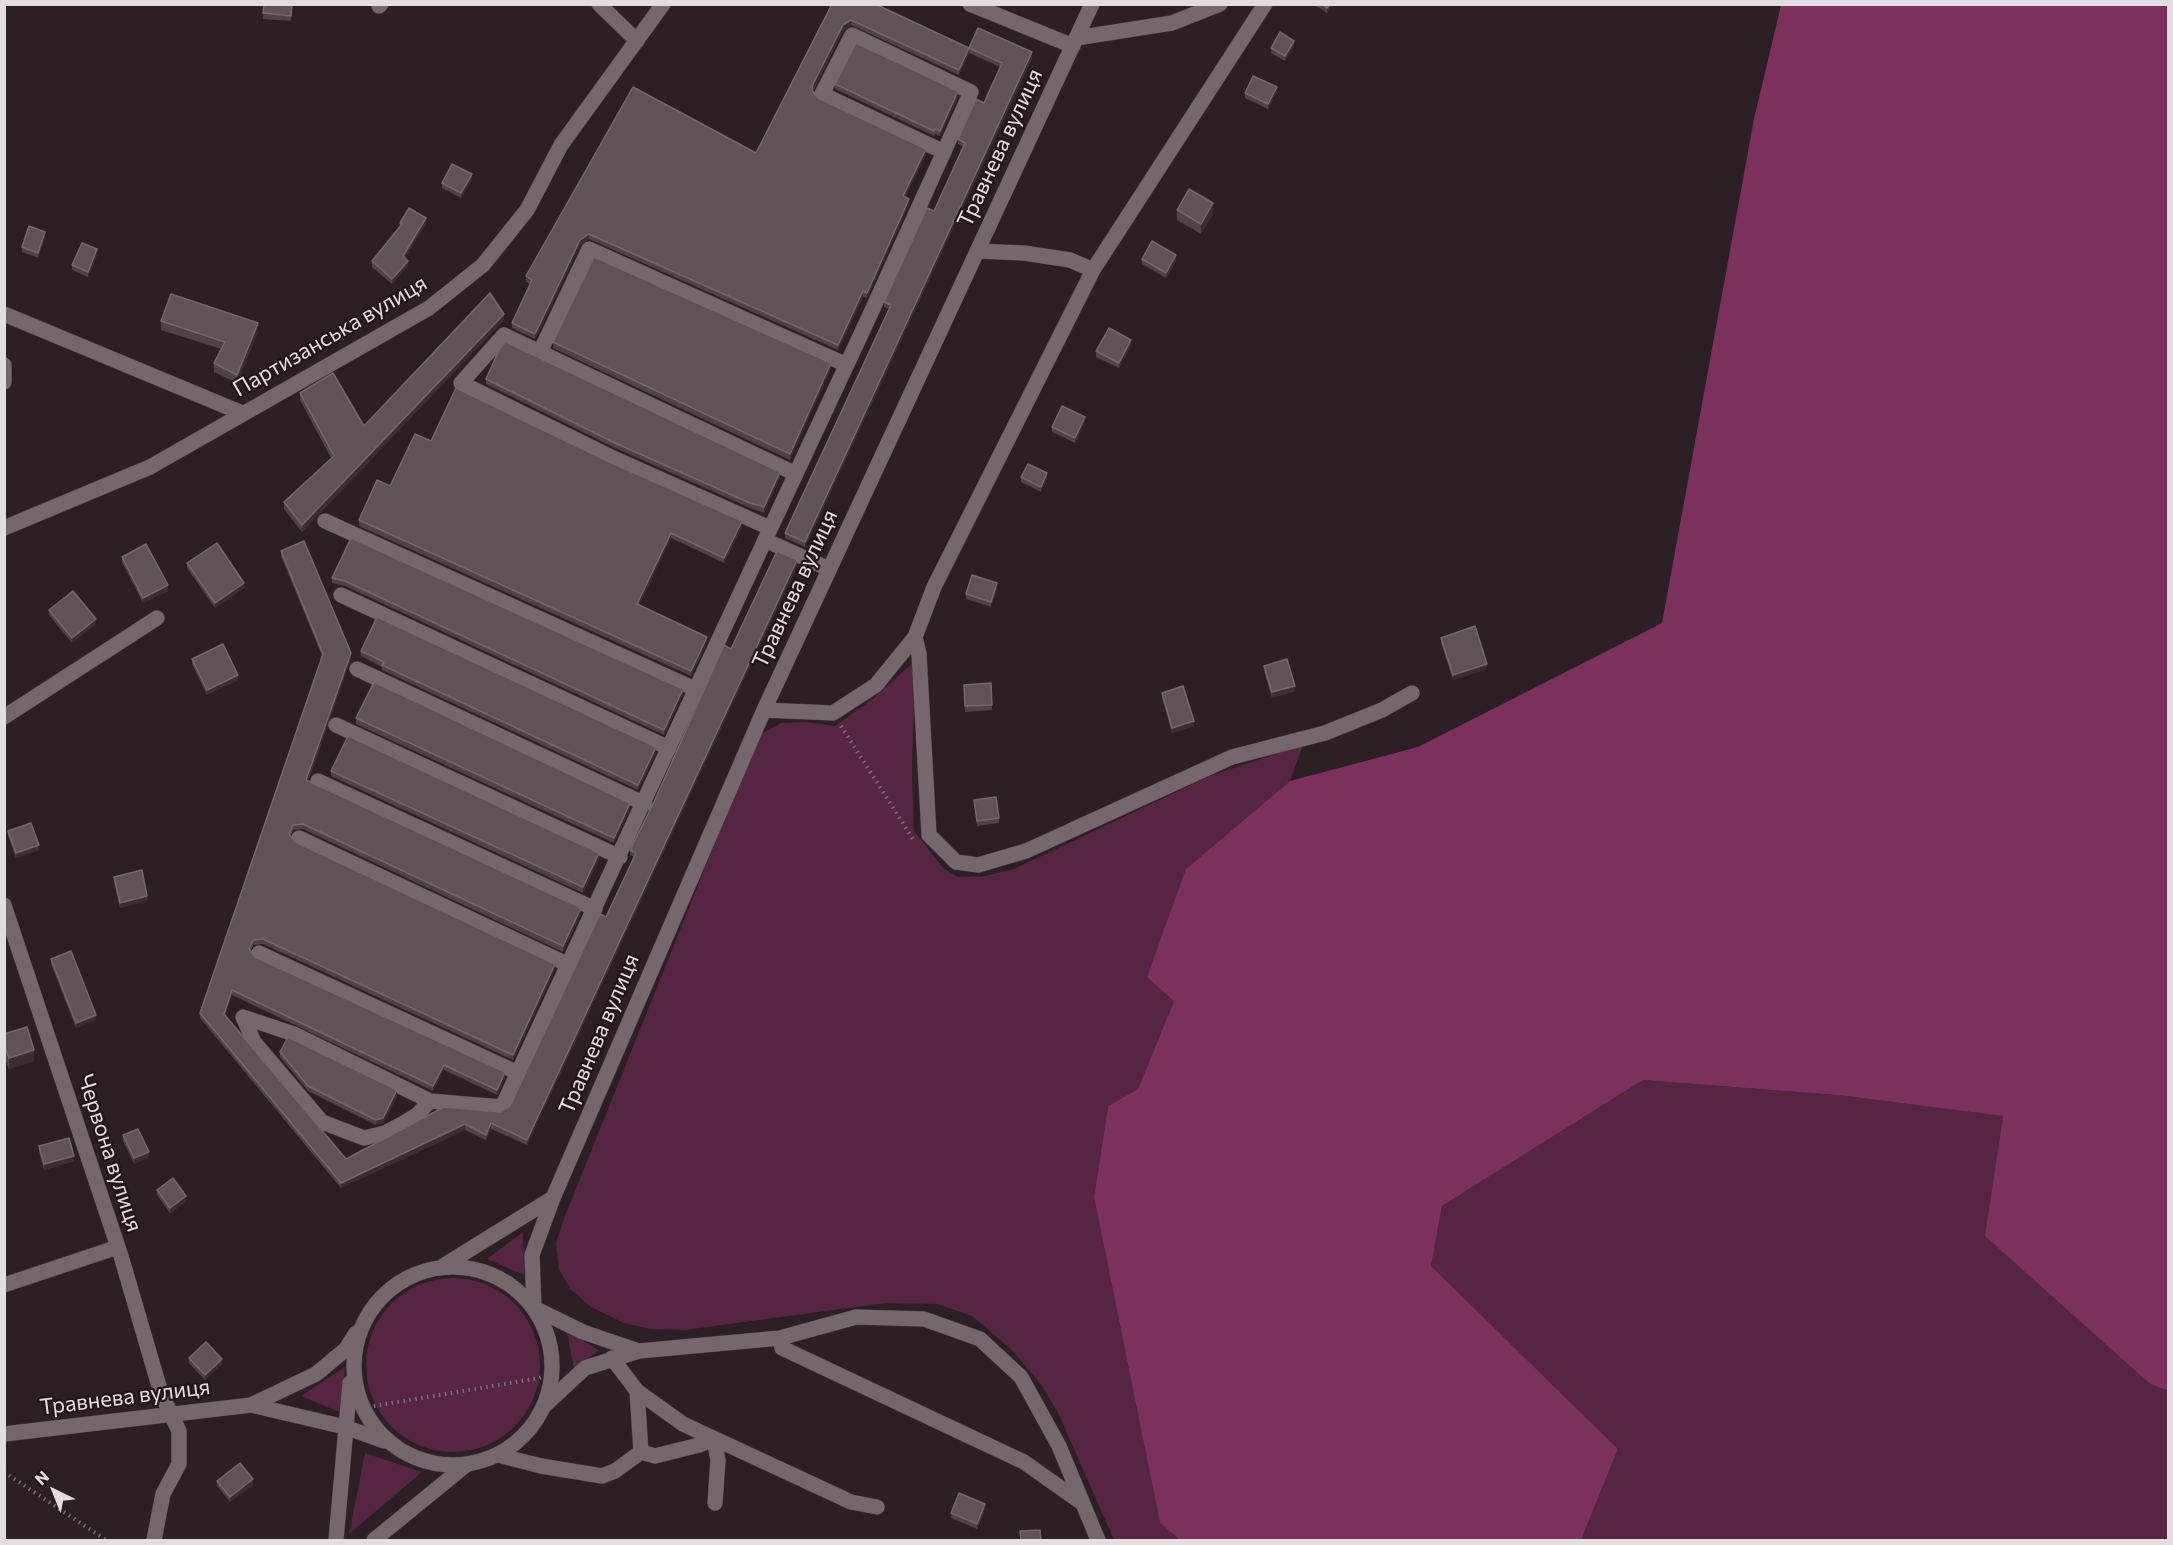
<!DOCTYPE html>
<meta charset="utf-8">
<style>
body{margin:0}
#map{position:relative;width:2173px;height:1545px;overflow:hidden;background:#2c1f26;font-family:Commissioner,sans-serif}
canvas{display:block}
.frame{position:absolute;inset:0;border:6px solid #e4dce0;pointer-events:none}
.north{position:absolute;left:24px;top:1461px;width:60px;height:60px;-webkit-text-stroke:4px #22161c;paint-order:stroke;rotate:317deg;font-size:16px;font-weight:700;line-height:24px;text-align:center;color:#e4dce0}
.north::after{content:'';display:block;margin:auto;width:21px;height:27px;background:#e4dce0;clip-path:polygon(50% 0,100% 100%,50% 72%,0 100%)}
</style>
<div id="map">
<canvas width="2173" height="1545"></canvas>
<div class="frame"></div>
<div class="north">N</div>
</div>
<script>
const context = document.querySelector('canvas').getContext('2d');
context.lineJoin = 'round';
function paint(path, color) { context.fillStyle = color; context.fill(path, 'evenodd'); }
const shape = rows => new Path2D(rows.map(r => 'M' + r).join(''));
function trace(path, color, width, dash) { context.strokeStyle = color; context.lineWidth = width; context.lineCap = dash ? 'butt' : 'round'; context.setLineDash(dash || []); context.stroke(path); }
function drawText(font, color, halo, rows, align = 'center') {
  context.font = font + ' Commissioner,sans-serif'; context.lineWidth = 4.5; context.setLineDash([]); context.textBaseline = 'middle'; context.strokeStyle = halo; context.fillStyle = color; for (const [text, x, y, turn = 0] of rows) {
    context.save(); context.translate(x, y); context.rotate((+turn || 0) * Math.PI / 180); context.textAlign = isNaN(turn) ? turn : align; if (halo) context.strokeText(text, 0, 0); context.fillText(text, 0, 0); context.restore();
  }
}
const green = shape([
 [915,661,912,770,914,831,944,869,958,877,985,876,1014,869,1210,776,1303,745,1290,781,1186,869,1174,1001,1138,1089,1108,1106,1094,1197,1160,1523,1180,1540,1114,1540,1059,1415,1043,1387,1012,1350,972,1316,937,1304,885,1303,685,1330,650,1329,624,1323,591,1307,570,1289,559,1269,556,1243,565,1216,758,736,781,723,806,722,835,726,870,701],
 [1643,1080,1837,1095,2003,1116,1986,1236,2150,1384,2168,1391,2168,1540,1581,1540,1618,1449,1431,1266,1442,1206],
 [523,1232,524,1275,487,1259],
 '366 1365a87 87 0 1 1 174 0a87 87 0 1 1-174 0Z',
 [567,1332,599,1350,574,1369],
 [345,1367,342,1413,301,1396],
 [365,1453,422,1472,349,1534]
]);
const forest = shape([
 [1781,5,2168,5,2168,1391,2150,1384,1985,1236,2003,1116,1837,1095,1643,1080,1442,1206,1431,1266,1618,1449,1581,1540,1180,1540,1160,1523,1094,1197,1108,1106,1138,1089,1174,1001,1147,977,1186,869,1290,781,1418,747,1662,623,1754,119]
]);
const path = shape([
 [841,726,913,839],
 [362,1408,539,1378,552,1373],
 [4,1472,106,1540]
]);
const minor = shape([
 [599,4,637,41],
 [970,4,1073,46],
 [1265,4,1093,270,934,587,915,637,919,654,929,835,956,862,978,865,1026,851,1232,757,1325,733,1382,710,1412,693],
 [379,6,381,4],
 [1076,38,1172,23,1220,4],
 [977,251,1024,253,1070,260,1093,270],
 [4,314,242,413],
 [540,352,589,249,847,365],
 [4,365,4,382],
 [325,521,695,689],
 [4,528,150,467,429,308,483,265,527,210,561,145,663,4],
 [770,528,609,456,461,383,504,335,796,474],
 [829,569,765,540,869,317,971,92,852,35,822,94,944,152],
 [341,595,669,748],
 [357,669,645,804],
 [764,710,833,713,876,685,915,637],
 [4,717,157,618],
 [336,725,620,857],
 [318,781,595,909],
 [299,838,569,965],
 [4,905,121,1256,161,1393,179,1431,179,1464,163,1494,154,1540],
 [259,953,518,1073],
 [430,1101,417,1115,402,1124,385,1133,364,1138,322,1122,254,1042,243,1017,294,1034,430,1101,502,1107,765,540],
 [443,1266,553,1198],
 '354 1366a99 99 0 1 1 198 0a99 99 0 1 1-198 0Z',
 [4,1285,118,1247],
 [780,1338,782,1348,1024,1462,1082,1503],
 [639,1351,583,1332,534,1308,532,1255,553,1198,764,710,1092,4],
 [612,1358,637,1391,683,1424,851,1502,877,1507],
 [251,1405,345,1427,384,1441],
 [543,1407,585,1368,639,1351,780,1338,856,1317,924,1319,980,1339,1021,1377,1059,1446,1098,1540],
 [4,1434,251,1405,316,1374,346,1349,356,1333],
 [641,1452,655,1456,699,1445,714,1439,718,1460,715,1503],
 [498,1455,541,1466,602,1476,615,1471,641,1452,637,1391],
 [336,1540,350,1383],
 [374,1540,466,1465]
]);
const wall = shape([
 [264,4,292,4,291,21,263,19],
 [832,4,969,48,1032,58,805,547,785,538,785,533,889,309,884,307,884,302,934,211,963,147,958,144,958,139,984,103,1000,67,969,53,959,75,851,25,843,31,813,91,818,98,926,154,905,197,909,204,867,298,863,297,838,350,589,239,580,245,535,339,512,328,512,323,530,284,526,282,526,276,633,87,756,153],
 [1313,4,1333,4,1327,13],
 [1294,46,1285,61,1271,53,1271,48],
 [835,84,958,97,940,136,935,134,934,136,835,89],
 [1277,92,1268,109,1245,98,1245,93],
 [472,179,461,198,442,188,442,183],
 [1177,210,1213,214,1201,234,1177,220],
 [400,223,426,223,405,258,408,266,392,284,372,267,372,261,400,227],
 [45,237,38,258,22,252,22,247],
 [97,255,88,277,72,270,72,265],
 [1142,259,1176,260,1166,278,1142,264],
 [504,320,302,532,284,509,284,502,331,458,300,400,300,393,364,426],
 [161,321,258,332,237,383,214,372,214,363,221,349,161,330],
 [553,342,831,368,790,460,553,348],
 [1131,345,1119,368,1096,357,1096,351],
 [486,379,780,477,764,513,750,508,613,447,486,384],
 [1085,422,1075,443,1052,432,1052,427],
 [431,441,742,526,724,563,671,538,639,605,707,642,691,676,359,526,359,520],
 [1021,477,1047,478,1041,492,1021,482],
 [351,538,683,694,664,735,345,586,332,583,332,578],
 [281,551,351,658,308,781,581,913,563,952,303,829,293,830,291,836,295,842,555,969,513,1060,263,944,253,945,251,951,255,957,505,1078,497,1095,444,1070,433,1091,232,995,225,1015,346,1159,501,1112,510,1106,606,917,634,857,630,855,630,850,731,649,797,565,527,1145,491,1129,486,1140,465,1130,341,1188,200,1018,200,1013,322,656,281,556],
 [122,557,168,591,143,603,122,562],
 [187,563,244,588,215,608,187,568],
 [997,589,991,607,966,599,966,594],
 [49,610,96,624,72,643,49,615],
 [1441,638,1487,669,1453,680,1441,643],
 [361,651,656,753,638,790,382,670,382,667,361,656],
 [192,659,238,680,207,695,192,664],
 [1264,666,1295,691,1272,698,1264,671],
 [991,683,992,710,965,712,964,685],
 [1162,693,1194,726,1172,733,1162,698],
 [356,718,630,808,614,843,356,724],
 [331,771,599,858,583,893,331,776],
 [974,800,999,818,999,823,977,826],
 [8,831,39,850,16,858,8,836],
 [114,877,147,901,120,908,114,882],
 [51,959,96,1020,76,1028,51,964],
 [4,1034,34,1061,9,1069,4,1056],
 [280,1052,397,1096,383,1123,376,1125,308,1091,280,1057],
 [123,1135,149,1157,134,1164,123,1141],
 [39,1146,74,1161,44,1170,39,1151],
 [157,1190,186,1202,170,1213,157,1195],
 [189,1358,222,1364,205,1380,189,1363],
 [217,1481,253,1485,230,1502,217,1486],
 [985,1509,977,1529,951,1518,951,1513]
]);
const shadedWall = shape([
 [1330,4,1333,4,1327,13,1327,8],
 [851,20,851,25,843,31,813,90,812,95,813,84,843,25],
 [1294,41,1294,46,1285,61,1285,56],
 [969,48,969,53,959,75,959,70],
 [1032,52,1032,58,805,547,805,542],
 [1277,87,1277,92,1268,109,1268,104],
 [958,91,958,97,940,136,940,131],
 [926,149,926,154,903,201,903,196],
 [472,174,472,179,461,198,461,193],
 [909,199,909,204,867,298,867,293],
 [1213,203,1213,214,1201,234,1201,224],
 [426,218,426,223,403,261,403,256],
 [45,232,45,237,38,258,38,253],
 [589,234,589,239,580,245,535,339,535,334,580,240],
 [97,249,97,255,88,277,88,272],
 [1176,255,1176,260,1166,278,1166,273],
 [408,261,408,266,392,284,392,279],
 [863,291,863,297,838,350,838,345],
 [504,314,504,320,302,532,302,525],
 [258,323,258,332,237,383,237,375],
 [1131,340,1131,345,1119,368,1119,363],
 [831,363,831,368,790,460,790,454],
 [1085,417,1085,422,1075,443,1075,438],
 [780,472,780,477,764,513,764,507],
 [1047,473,1047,478,1041,492,1041,487],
 [742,521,742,526,724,563,724,558],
 [671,533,671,538,637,609,637,604],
 [797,560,797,565,527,1145,527,1140],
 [244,583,244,588,215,608,215,603],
 [997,583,997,589,991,607,991,602],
 [168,585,168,591,143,603,143,598],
 [96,619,96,624,72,643,72,638],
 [707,637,707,642,691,676,691,671],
 [351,653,351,658,306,785,306,780],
 [1487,664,1487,669,1453,680,1453,675],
 [238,675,238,680,207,695,207,690],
 [1295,686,1295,691,1272,698,1272,692],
 [683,689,683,694,664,735,664,730],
 [1194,721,1194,726,1172,733,1172,728],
 [656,747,656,753,638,790,638,785],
 [630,803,630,808,614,843,614,838],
 [39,845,39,850,16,858,16,853],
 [599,853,599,858,583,893,583,887],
 [147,896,147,901,120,908,120,903],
 [581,908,581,913,563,952,563,946],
 [555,964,555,969,513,1060,513,1055],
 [232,990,232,995,224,1019,224,1014],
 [96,1015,96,1020,76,1028,76,1023],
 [34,1050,34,1061,9,1069,9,1058],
 [444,1065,444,1070,433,1091,433,1086],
 [505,1072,505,1078,497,1095,497,1090],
 [397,1090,397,1096,383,1123,376,1125,376,1120],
 [491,1123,491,1129,486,1140,486,1135],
 [465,1124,465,1130,341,1188,341,1183],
 [149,1152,149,1157,134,1164,134,1158],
 [74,1156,74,1161,44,1170,44,1164],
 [186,1196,186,1202,170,1213,170,1208],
 [222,1359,222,1364,205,1380,205,1375],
 [253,1479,253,1485,230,1502,230,1497],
 [985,1504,985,1509,977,1529,977,1524]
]);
const building = shape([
 [264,4,292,4,291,16,263,13,264,4],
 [832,4,875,4,969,48,959,70,851,20,843,25,813,84,812,90,818,98,926,149,903,196,909,199,867,293,863,291,838,345,589,234,580,240,535,334,512,323,532,280,526,276,633,87,756,153,832,4],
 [1321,4,1330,4,1327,8,1321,4],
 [978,28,1032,52,805,542,785,533,891,305,884,302,927,208,934,211,965,143,958,139,976,99,984,103,1002,63,969,48,978,28],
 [1280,32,1294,41,1285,56,1271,48,1280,32],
 [856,43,958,91,940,131,935,129,934,131,835,84,856,43],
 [1253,76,1277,87,1268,104,1245,93,1253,76],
 [452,164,472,174,461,193,442,183,452,164],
 [1189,189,1213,203,1201,224,1177,210,1189,189],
 [409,208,426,218,403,256,408,261,392,279,372,261,402,224,400,223,409,208],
 [29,226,45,232,38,253,22,247,29,226],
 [1152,241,1176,255,1166,273,1142,259,1152,241],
 [82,243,97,249,88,272,72,265,82,243],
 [594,257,831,363,790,454,553,342,594,257],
 [490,293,504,314,302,525,284,502,334,456,300,393,333,373,364,426,490,293],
 [171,294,258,323,237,375,214,363,225,342,161,321,171,294],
 [1109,328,1131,340,1119,363,1096,351,1109,328],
 [506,342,780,472,764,507,750,503,613,442,486,379,499,350,506,342],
 [456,388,605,460,742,521,724,558,671,533,637,604,707,637,691,671,359,520,377,480,390,486,415,434,431,441,456,388],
 [1062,406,1085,417,1075,438,1052,427,1062,406],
 [1028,464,1047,473,1041,487,1021,477,1028,464],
 [351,538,683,689,664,730,345,581,332,578,351,538],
 [304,541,351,653,306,780,581,908,563,946,303,824,293,825,289,834,295,842,555,964,513,1055,263,939,253,940,249,949,255,957,505,1072,497,1090,444,1065,433,1086,232,990,224,1014,346,1159,444,1107,501,1112,510,1106,600,914,606,917,636,853,630,850,654,802,724,645,731,649,777,551,797,560,527,1140,491,1123,486,1135,465,1124,341,1183,200,1013,323,654,281,551,304,541],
 [217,543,244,583,215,603,187,563,217,543],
 [146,544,168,585,143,598,122,557,146,544],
 [972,575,997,583,991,602,966,594,972,575],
 [73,591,96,619,72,638,49,610,73,591],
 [377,617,656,747,638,785,382,665,384,662,361,651,377,617],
 [1475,626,1487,664,1453,675,1441,638,1475,626],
 [223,644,238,675,207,690,192,659,223,644],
 [1287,659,1295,686,1272,692,1264,666,1287,659],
 [374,682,630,803,614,838,356,718,374,682],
 [991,683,992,705,965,706,964,685,991,683],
 [1183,686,1194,721,1172,728,1162,693,1183,686],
 [348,736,599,853,583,887,331,771,348,736],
 [996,797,999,818,977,821,974,800,996,797],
 [31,823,39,845,16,853,8,831,31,823],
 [142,870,147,896,120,903,114,877,142,870],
 [71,951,96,1015,76,1023,51,959,71,951],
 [27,1027,34,1050,9,1058,4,1045,4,1034,27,1027],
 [288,1037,397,1090,383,1118,376,1120,308,1086,280,1052,288,1037],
 [138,1129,149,1152,134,1158,123,1135,138,1129],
 [69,1138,74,1156,44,1164,39,1146,69,1138],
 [173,1178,186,1196,170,1208,157,1190,173,1178],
 [206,1342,222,1359,205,1375,189,1358,206,1342],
 [240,1463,253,1479,230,1497,217,1481,240,1463],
 [959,1493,985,1504,977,1524,951,1513,959,1493],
 [1040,1530,1041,1540,1021,1540,1020,1531,1040,1530]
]);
const streetNames = [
 ["Травнева вулиця",1000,148,-65],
 ["Партизанська вулиця",330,336,-30],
 ["Травнева вулиця",795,589,-65],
 ["Травнева вулиця",599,1034,-67],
 ["Червона вулиця",110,1153,72],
 ["Травнева вулиця",125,1397,-7]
];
paint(green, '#562542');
paint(forest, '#7c305e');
trace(minor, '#463c41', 16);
trace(path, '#7a6f75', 4, [1.5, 4.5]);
trace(minor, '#76676f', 15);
paint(wall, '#4f4248');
paint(shadedWall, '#3a2d34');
paint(building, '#5f5259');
trace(building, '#74686e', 1.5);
drawText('22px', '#e4dce0', '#22161c', streetNames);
</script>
